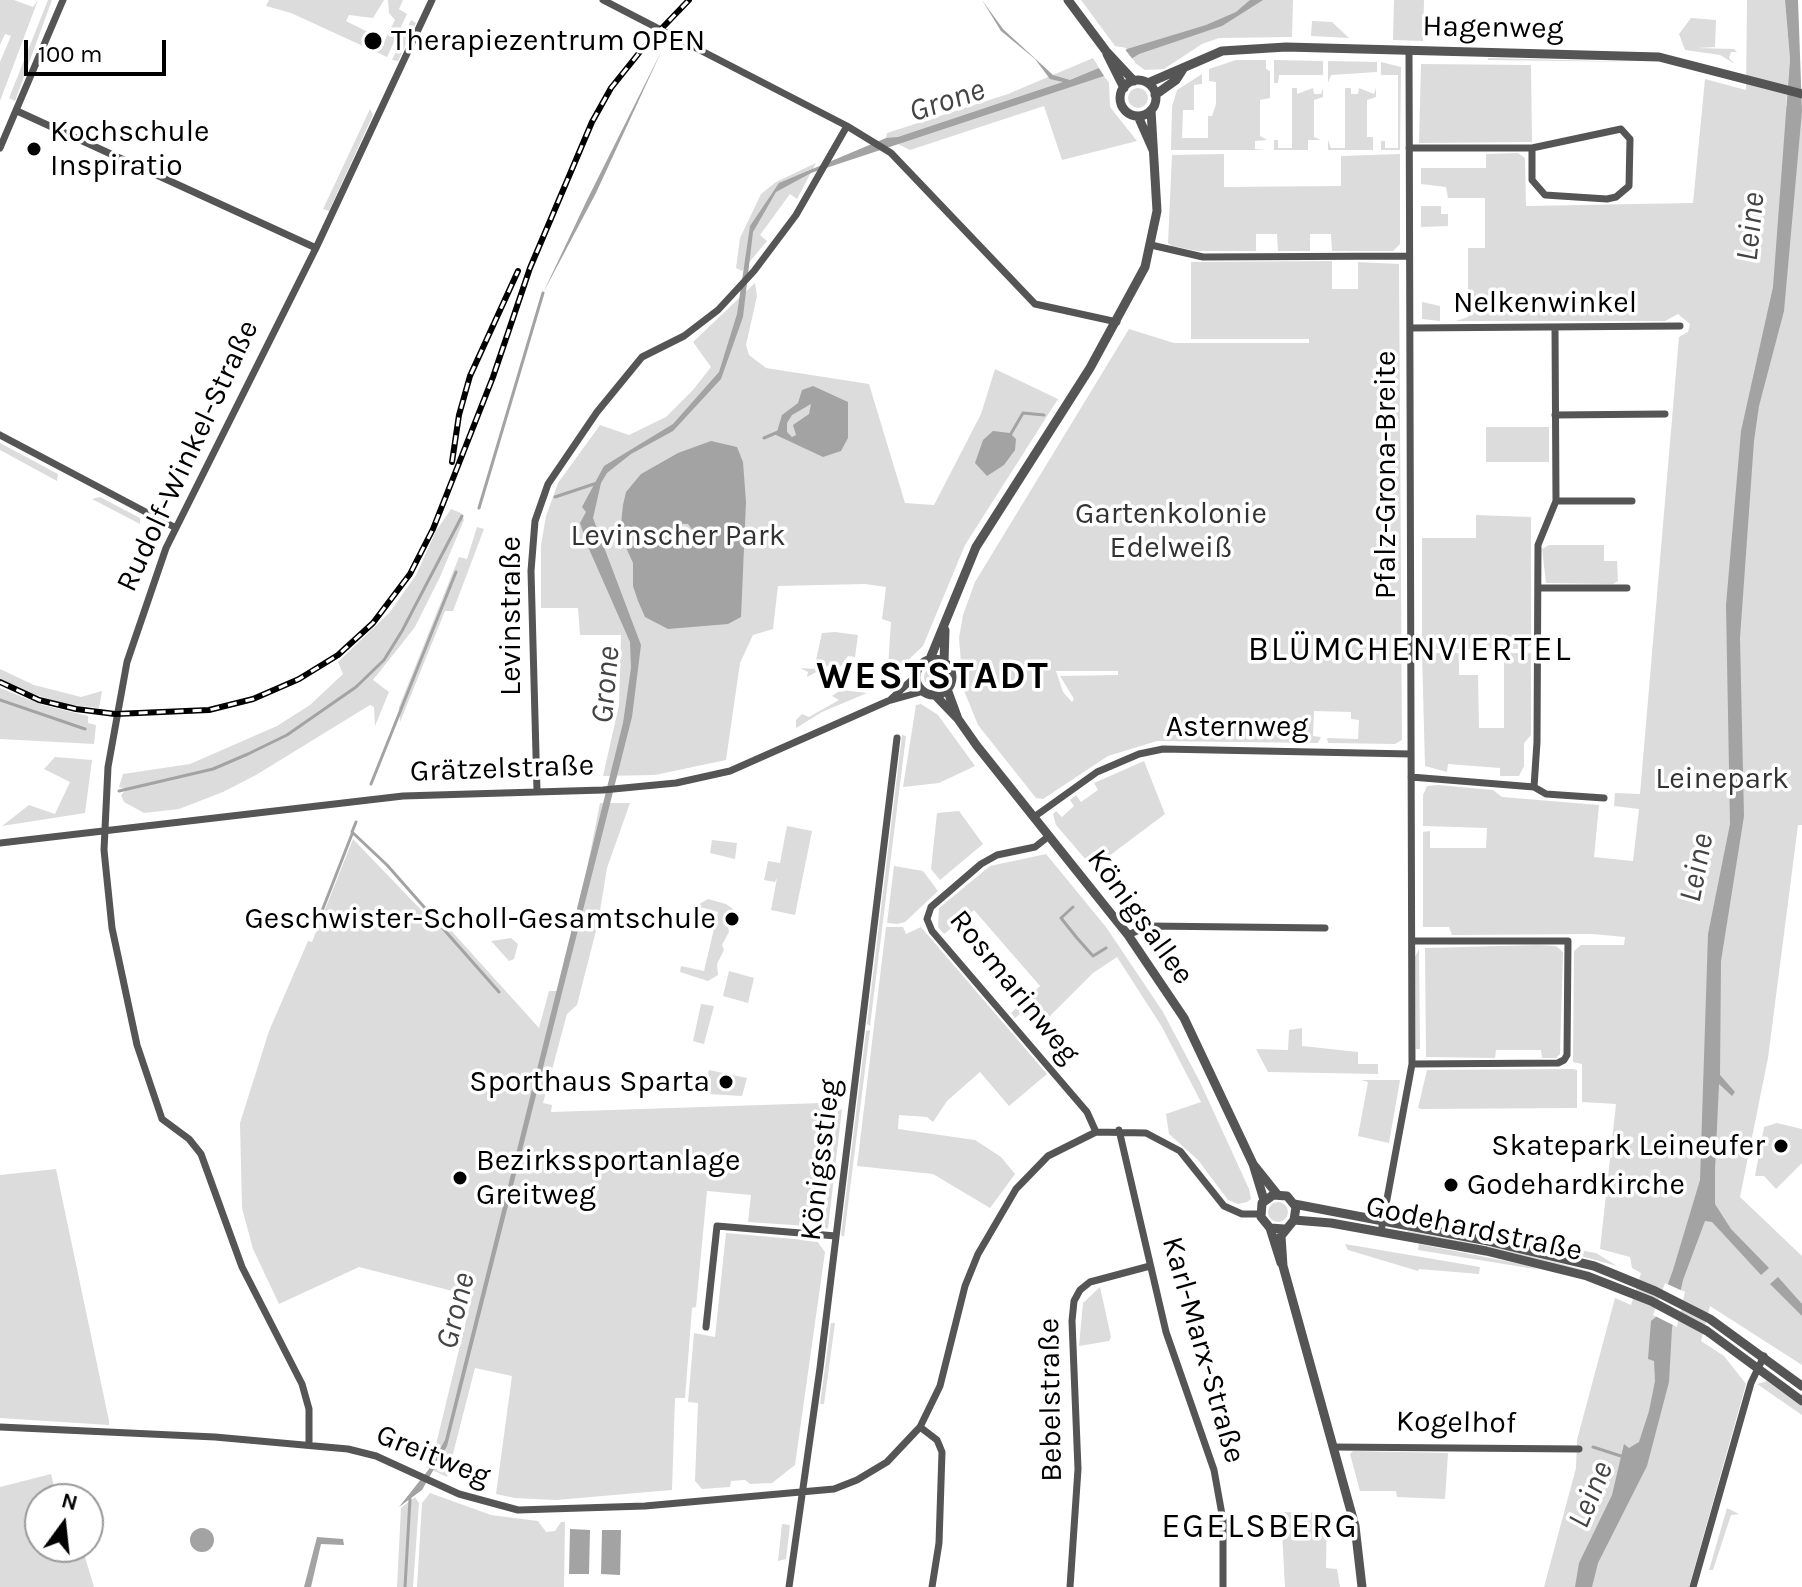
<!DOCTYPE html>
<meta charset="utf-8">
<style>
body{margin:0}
#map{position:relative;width:1802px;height:1587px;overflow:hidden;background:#fff;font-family:Karla,sans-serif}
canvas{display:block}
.north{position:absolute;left:24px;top:1483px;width:80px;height:80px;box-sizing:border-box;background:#fff;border:2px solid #999;border-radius:50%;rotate:15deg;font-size:22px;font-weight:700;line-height:32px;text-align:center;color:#000}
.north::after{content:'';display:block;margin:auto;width:28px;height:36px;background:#000;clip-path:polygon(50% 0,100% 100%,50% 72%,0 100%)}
.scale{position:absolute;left:24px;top:40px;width:142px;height:36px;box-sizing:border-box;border:4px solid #000;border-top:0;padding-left:10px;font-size:24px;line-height:28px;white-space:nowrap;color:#000;-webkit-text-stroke:6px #fff;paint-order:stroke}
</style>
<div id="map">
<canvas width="1802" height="1587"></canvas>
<div class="north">N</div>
<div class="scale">100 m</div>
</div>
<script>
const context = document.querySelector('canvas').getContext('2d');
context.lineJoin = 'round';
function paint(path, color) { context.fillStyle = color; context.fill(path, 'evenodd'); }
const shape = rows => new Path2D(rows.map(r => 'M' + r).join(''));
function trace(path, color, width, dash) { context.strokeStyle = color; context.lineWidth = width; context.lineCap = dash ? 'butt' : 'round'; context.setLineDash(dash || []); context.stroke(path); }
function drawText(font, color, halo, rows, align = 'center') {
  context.font = font + ' Karla,sans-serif'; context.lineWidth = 7; context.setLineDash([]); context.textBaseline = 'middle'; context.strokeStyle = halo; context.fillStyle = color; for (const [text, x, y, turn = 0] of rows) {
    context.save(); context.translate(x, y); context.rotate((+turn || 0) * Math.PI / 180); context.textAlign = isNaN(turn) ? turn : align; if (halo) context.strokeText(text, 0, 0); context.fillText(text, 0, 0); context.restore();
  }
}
const green = shape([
 [0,0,14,0,33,7,38,0,0,101,0,62,11,36,5,34,0,45],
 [48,0,52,0,15,101,9,98],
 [269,0,384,0,373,18,349,15,346,21,370,33,366,42,375,46,382,46,395,20,389,13,388,0,403,0,399,9,407,14,387,57,291,13,266,6],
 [1081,0,1293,0,1292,37,1219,38,1202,44,1164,69,1145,70,1135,63,1126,48,1115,46],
 [1394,0,1424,0,1423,41,1393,40],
 [1747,0,1785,0,1790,59,1786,106,1802,110,1802,825,1798,825,1768,1058,1740,1197,1802,1256,1802,1365,1710,1306,1701,1341,1724,1356,1746,1384,1689,1587,1544,1587,1576,1468,1577,1440,1615,1298,1631,1305,1641,1273,1632,1268,1630,1257,1600,1249,1616,1104,1582,1102,1582,1064,1573,1062,1574,951,1581,945,1624,945,1625,937,1592,934,1452,935,1449,927,1423,927,1423,832,1430,831,1430,848,1486,848,1487,828,1423,826,1423,795,1427,786,1438,785,1493,790,1502,797,1599,805,1594,857,1633,861,1639,809,1614,806,1615,793,1640,794,1679,337,1688,332,1690,324,1678,314,1665,321,1456,321,1468,317,1468,248,1485,248,1485,198,1448,198,1446,187,1421,184,1421,168,1486,168,1486,154,1518,153,1525,158,1526,206,1693,203,1705,79,1746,90],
 [1691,18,1716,20,1715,47,1697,48,1734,49,1737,52,1731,52,1729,58,1735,64,1720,55,1685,50,1679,34],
 [411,20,416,23,398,61,392,60],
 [1312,21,1332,22,1349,38,1311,36],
 [1093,58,1109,83,1110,107,1137,141,1062,160,1044,106,910,150,886,138,887,133,1008,94],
 [1488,58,1640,62,1488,60],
 [1236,60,1266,60,1266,69,1270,71,1270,98,1260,100,1260,136,1267,140,1255,141,1255,149,1267,150,1171,150,1172,107,1177,90,1202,74,1202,84,1194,85,1194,110,1183,110,1182,138,1208,138,1208,116,1212,116,1216,104,1216,82,1209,81,1209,69],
 [1274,60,1323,61,1323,75,1279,75,1278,83,1274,83],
 [1328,61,1377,62,1377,72,1331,75,1328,83],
 [1381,62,1401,67,1400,150,1381,150,1381,141,1385,141,1385,148,1398,148,1398,75,1381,75],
 [1421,64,1531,65,1532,142,1419,143],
 [1292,88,1297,88,1297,94,1313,88,1314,94,1321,94,1323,88,1323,97,1314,100,1314,137,1321,140,1308,140,1308,150,1274,150,1274,140,1278,140,1278,148,1292,148],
 [1345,88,1351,88,1351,94,1358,94,1359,88,1374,94,1376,88,1376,97,1367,100,1367,137,1373,137,1373,150,1328,150,1328,140,1331,148,1345,148],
 '1128 98a10 10 0 1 1 20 0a10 10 0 1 1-20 0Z',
 [370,109,373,115,329,211,323,209],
 [1224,154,1224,187,1341,186,1341,156,1400,154,1400,244,1393,251,1332,251,1331,234,1310,234,1310,251,1278,251,1277,234,1256,234,1256,251,1197,251,1172,246,1168,243,1172,155],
 [816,163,797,199,790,194,760,235,767,241,742,271,736,268,740,238,761,194,776,182],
 [1421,206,1441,206,1441,214,1448,214,1448,226,1421,227],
 [1332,261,1332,289,1358,289,1358,262,1399,264,1402,740,1395,744,1328,743,1327,738,1358,739,1359,720,1351,719,1351,712,1314,711,1313,736,1321,737,1318,743,1157,741,1108,756,1043,799,1036,798,978,725,963,688,959,638,963,615,975,582,1129,329,1174,343,1309,343,1309,339,1191,339,1191,262],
 [1056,671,1118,671,1118,675,1060,676,1074,699,1072,702,1063,692],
 [755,283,757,296,746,345,749,355,766,368,869,384,905,503,934,505,981,414,995,369,1058,399,965,545,923,646,907,661,898,680,889,686,887,682,891,622,882,619,886,587,865,584,778,586,773,629,753,635,740,663,726,760,655,775,603,776,619,705,621,635,580,635,578,608,541,608,541,545,546,516,558,483,600,425,629,435,666,417,693,390,711,367,693,342],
 [1422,302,1440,306,1440,321,1422,319],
 [1486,427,1549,427,1549,462,1486,462],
 [0,443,58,474,57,481,0,450],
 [100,497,140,518,140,524,92,499],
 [451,509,461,513,464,520,440,577,415,627,373,680,389,692,375,726,374,707,370,705,256,775,223,792,179,809,144,813,124,802,121,795,127,789,119,787,123,774,190,764,277,726,310,705,343,674,338,662,390,612,416,575,436,531],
 [1476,515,1531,517,1531,645,1525,649,1422,649,1422,538,1476,538],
 [477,527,484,529,453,611,445,611,400,722,399,707,459,557,467,559],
 [1549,545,1604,545,1604,561,1617,561,1618,581,1613,584,1546,583,1542,549],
 [835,632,858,635,855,657,848,656,841,666,833,663,807,677,808,672,800,668,814,669,822,633],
 [1422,653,1459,653,1459,675,1478,675,1479,728,1504,728,1504,653,1531,653,1531,735,1524,743,1524,766,1519,776,1500,776,1500,768,1448,764,1447,772,1425,766],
 '924 677a10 10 0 1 1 20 0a10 10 0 1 1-20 0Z',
 [0,669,34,685,81,697,102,691,99,708,64,704,26,692,0,679],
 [0,688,43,705,88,716,88,723,96,725,94,744,0,739],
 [841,690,867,693,822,712,796,728,796,720,802,714,809,717,839,700,832,696],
 [921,704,938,715,975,766,939,783,903,787,916,705],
 [902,735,906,736,870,1026,867,1024],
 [55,757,92,760,85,813,2,826,29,805,55,814,70,782,44,769],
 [1144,761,1165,814,1093,868,1056,825,1053,814,1056,811,1062,817,1074,806,1070,800,1076,795,1081,802,1098,790,1094,783],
 [600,803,630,803,607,868,598,923,577,1005,567,1014,543,1103,552,1105,551,1112,822,1103,808,1226,748,1222,751,1195,707,1191,696,1307,692,1308,685,1398,675,1398,672,1490,556,1500,515,1498,496,1494,512,1376,475,1368,447,1477,426,1467,432,1461,472,1296,359,1267,279,1304,253,1249,242,1208,240,1123,269,1031,308,941,312,942,353,839,426,915,429,906,539,1028,549,991,557,991,584,884],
 [959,811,983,844,940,880,931,869,937,813],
 [787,826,812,831,795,915,771,910,777,878,775,882,764,880,768,861,780,863],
 [712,840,737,843,735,859,710,853],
 [1046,854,1106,927,1163,1012,1200,1082,1249,1189,1251,1199,1247,1202,1238,1204,1228,1200,1198,1160,1169,1134,1166,1114,1201,1102,1162,1027,1117,957,1093,973,1042,1024,1028,1007,1015,1018,1011,1013,1040,986,974,910,944,934,938,927,939,908,990,866],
 [894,866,923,871,938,891,905,922,897,924,887,923],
 [708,899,726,904,733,909,735,919,727,921,729,932,722,945,724,950,717,964,718,975,708,981,680,972,681,966,704,971,718,912,696,906],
 [886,927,903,927,906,934,921,927,1047,1074,1009,1106,980,1072,947,1101,933,1122,927,1117,899,1115,898,1129,975,1140,1001,1157,1015,1174,990,1208,933,1174,857,1166],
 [511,938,518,944,514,959,509,961,491,941],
 [1539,945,1556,946,1563,952,1560,1054,1556,1058,1542,1058,1541,1050,1496,1050,1495,1058,1426,1057,1425,948],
 [1419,949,1420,1049,1416,1049,1415,957],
 [729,971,754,978,748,1003,723,996],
 [701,1004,714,1006,704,1044,693,1041],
 [1302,1028,1302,1046,1358,1052,1358,1064,1378,1064,1378,1074,1268,1072,1256,1049,1288,1050,1289,1030],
 [870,1030,844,1237,841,1235,866,1031],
 [709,1070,747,1078,742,1096,708,1094,704,1090],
 [1427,1070,1573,1069,1577,1070,1577,1108,1422,1109,1418,1108],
 [1361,1080,1400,1080,1389,1143,1358,1136,1368,1082],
 [842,1109,828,1228,827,1229,824,1226,838,1111],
 [1777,1123,1802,1129,1802,1163,1776,1189,1764,1176,1755,1176,1764,1127],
 [56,1169,109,1421,109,1425,0,1418,0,1175],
 '1268 1212a10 10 0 1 1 20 0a10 10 0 1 1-20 0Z',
 [1408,1231,1518,1252,1591,1272,1407,1233],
 [726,1233,817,1241,825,1252,795,1465,772,1483,750,1484,745,1480,731,1481,730,1487,702,1489,695,1481,698,1403,688,1402,694,1333,715,1337],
 [1345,1244,1480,1267,1479,1274,1419,1269,1418,1271,1348,1250],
 [1419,1244,1521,1264,1541,1270,1418,1250],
 [1556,1246,1596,1253,1617,1266,1556,1249],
 [1100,1287,1111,1337,1109,1341,1079,1346,1083,1303],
 [831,1323,835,1323,824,1404,820,1404],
 [1767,1381,1802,1406,1802,1415,1757,1384],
 [1353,1451,1448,1453,1445,1499,1397,1497,1396,1491,1360,1491,1350,1454],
 [51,1474,57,1499,40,1499,40,1547,82,1547,94,1587,0,1587,0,1487],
 [430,1493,491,1515,538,1521,546,1532,555,1531,561,1522,565,1522,564,1587,417,1587,422,1503],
 [415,1497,419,1503,413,1587,397,1587,401,1508],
 [1727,1508,1739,1514,1731,1515,1713,1570,1709,1570],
 [1281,1512,1327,1513,1326,1568,1337,1569,1340,1587,1285,1587],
 [782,1524,790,1525,786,1559,778,1561]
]);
const water = shape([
 [982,0,1003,29,1053,75,1070,80,1099,68,1127,49,1206,25,1236,12,1250,0,1263,0,1222,26,1139,54,1104,76,811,173,776,192,753,232,743,317,721,379,673,431,631,454,607,473,601,483,593,518,641,645,632,717,447,1446,422,1490,399,1507,429,1469,445,1440,623,723,631,668,630,642,589,549,580,523,586,512,582,507,604,466,673,424,719,372,737,314,750,226,779,183,886,138,898,137,1063,82,1050,79,1035,59,1001,31],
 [1785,0,1798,0,1802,111,1784,311,1759,406,1754,441,1740,638,1744,816,1721,961,1720,1075,1735,1092,1732,1096,1719,1084,1715,1170,1715,1204,1731,1229,1769,1268,1761,1275,1712,1222,1705,1221,1683,1280,1672,1328,1669,1382,1647,1466,1598,1563,1592,1587,1575,1587,1579,1563,1612,1495,1624,1444,1629,1448,1639,1442,1649,1411,1655,1381,1654,1361,1648,1359,1651,1321,1656,1317,1673,1270,1700,1180,1708,934,1730,824,1726,605,1741,431,1773,287,1790,59],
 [662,50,596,193,543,293,587,200],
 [813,386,848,402,848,438,841,451,823,457,776,435,782,415,798,403,802,390],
 [811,404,809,414,793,425,796,435,792,437,787,432,787,423,792,415],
 [993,431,1010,433,1016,439,1015,450,1004,465,987,476,975,463,983,440],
 [711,441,737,447,743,462,746,502,741,617,728,624,668,629,645,617,638,601,633,586,633,563,620,534,623,505,626,492,641,474,678,453],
 [680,524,688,524,696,535,689,547,673,541,674,529],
 [1778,1277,1802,1304,1802,1316,1770,1284],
 '190 1540a12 12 0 1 1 24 0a12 12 0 1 1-24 0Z',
 [570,1529,590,1530,589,1574,569,1574],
 [602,1530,621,1530,620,1575,601,1574],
 [317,1537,343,1539,344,1545,321,1544,311,1587,304,1587]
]);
const pier = shape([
 [1123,47,1135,62,1106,79,1097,65],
 [1665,1283,1685,1292,1677,1327,1653,1315]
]);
const stream = shape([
 [1009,437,1023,413,1044,415],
 [764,438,778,432],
 [555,497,597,483],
 [479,508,543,293],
 [0,700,85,729],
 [371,784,456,572],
 [119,791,213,769,248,754,287,735,356,687,384,660,402,631,462,516],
 [356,822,352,832,387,865,499,992],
 [1073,907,1061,918,1077,938,1093,956,1106,948],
 [320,916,352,834],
 [1593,1447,1624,1457],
 [405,1587,410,1499]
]);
const minor = shape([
 [603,0,847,126,891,153,1035,304,1117,322],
 [17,111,316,248],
 [0,148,63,0],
 [1409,148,1532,148,1621,129,1630,139,1629,186,1616,197,1607,199,1545,195,1532,180,1532,148],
 [1151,245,1203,257,1409,256],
 [1410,328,1680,326],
 [1555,415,1665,414],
 [0,435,176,528],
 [1556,501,1632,501],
 [1538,588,1627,588],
 [890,700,916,676],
 [1411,777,1534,787,1546,794,1604,798],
 [1534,787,1537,742,1538,545,1556,501,1555,327],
 [537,791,531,571,535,521,548,484,597,412,642,357,684,336,718,310,754,271,796,215,847,126],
 [1034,817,1097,772,1139,754,1163,749,1411,754],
 [1049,836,1035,847,997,855,981,864,931,907,927,919,932,931,1087,1112,1096,1132],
 [0,843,403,796,603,790,676,783,730,771,888,701,924,691],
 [1128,935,1148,926,1325,928],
 [1412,941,1568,941,1567,1055,1564,1060,1558,1063,1412,1064],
 [1119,1130,1166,1332,1214,1470,1223,1520,1223,1587],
 [1382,1226,1412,1064,1409,50],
 [706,1327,717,1226,836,1236],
 [0,1427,215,1437,348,1449,376,1456,459,1494,518,1510,645,1506,834,1489,857,1480,887,1462,920,1427,940,1386,965,1286,978,1254,1016,1189,1048,1156,1096,1132,1146,1133,1180,1151,1224,1206,1242,1214,1260,1214],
 [920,1427,937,1440,942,1452,939,1543,932,1587],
 [309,1443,309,1409,302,1384,242,1267,201,1154,189,1139,162,1119,137,1045,112,928,104,850,108,767,127,662,166,548,316,248,432,0],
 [1333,1447,1579,1449],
 [789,1587,820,1368,897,738],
 [1070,1587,1078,1469,1072,1321,1074,1301,1080,1290,1090,1282,1150,1266],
 [1693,1587,1751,1383,1764,1356]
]);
const tertiary = shape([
 [1068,0,1106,51,1134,81],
 [1107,54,1124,88],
 '1120 98a18 18 0 1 1 36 0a18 18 0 1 1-36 0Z',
 [1148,83,1222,51,1286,47,1659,57,1802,94],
 [1155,95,1176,80,1183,69],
 [1138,116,1153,150],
 [930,659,976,547,1090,368,1145,267,1157,211,1151,110],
 '916 677a18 18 0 1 1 36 0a18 18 0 1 1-36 0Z',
 [944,662,945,630],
 [947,689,958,719,977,746,1128,935,1184,1018,1253,1164,1264,1200],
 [934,694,958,719],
 [1253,1164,1277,1194],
 [1294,1204,1488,1241,1594,1266,1655,1291,1710,1319,1802,1386],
 [1294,1220,1331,1223,1486,1251,1587,1276,1651,1301,1707,1331,1802,1401],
 [1270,1228,1281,1263],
 [1284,1229,1270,1228,1261,1217,1262,1203,1273,1195,1287,1196,1296,1207,1294,1220,1281,1236,1283,1266,1355,1526,1362,1587]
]);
const rail = shape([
 [452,462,459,415,470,376,518,271],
 [0,682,39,700,76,709,115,714,209,710,253,699,299,679,338,655,373,623,410,574,433,529,493,377,530,268,592,122,611,88,643,48,689,0]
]);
const markers = [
 [373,41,10,"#000"],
 [34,149,8,"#000"],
 [732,919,8,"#000"],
 [726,1082,8,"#000"],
 [1781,1146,8,"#000"],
 [460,1178,8,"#000"],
 [1451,1185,8,"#000"]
];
const streetNames = [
 ["Hagenweg",1493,28,1],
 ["Nelkenwinkel",1545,303],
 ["Rudolf-Winkel-Straße",188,456,-65],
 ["Pfalz-Grona-Breite",1386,475,-90],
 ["Levinstraße",511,616,-90],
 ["Asternweg",1237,727],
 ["Grätzelstraße",502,769,-2],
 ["Königsallee",1140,917,54],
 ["Rosmarinweg",1014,987,51],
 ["Königsstieg",821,1160,-83],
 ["Godehardstraße",1474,1229,12],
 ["Karl-Marx-Straße",1203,1350,74],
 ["Bebelstraße",1051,1400,-91],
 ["Kogelhof",1456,1423,1],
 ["Greitweg",433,1456,22]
];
const poiNames = [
 ["Therapiezentrum OPEN",391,41],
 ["Kochschule",50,132],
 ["Inspiratio",50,166],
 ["Geschwister-Scholl-Gesamtschule",716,919,"right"],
 ["Sporthaus Sparta",710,1082,"right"],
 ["Skatepark Leineufer",1765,1146,"right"],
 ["Bezirkssportanlage",476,1161],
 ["Greitweg",476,1195],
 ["Godehardkirche",1467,1185]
];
const parkNames = [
 ["Gartenkolonie",1171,514],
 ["Edelweiß",1171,548],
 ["Levinscher Park",678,536],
 ["Leinepark",1722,779]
];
const waterNames = [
 ["Grone",947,101,-18],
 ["Leine",1751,227,-84],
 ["Grone",606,685,-85],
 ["Leine",1697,868,-79],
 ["Grone",456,1311,-76],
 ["Leine",1591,1495,-67]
];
const quarterNames = [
 ["BLÜMCHENVIERTEL",1410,650],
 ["EGELSBERG",1260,1527]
];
const districtNames = [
 ["WESTSTADT",933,677]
];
paint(green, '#dcdcdc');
paint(water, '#a3a3a3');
paint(pier, '#fff');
trace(stream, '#a3a3a3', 3);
trace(minor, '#555', 7);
trace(tertiary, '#555', 9);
trace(rail, '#000', 6);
trace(rail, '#fff', 3, [9]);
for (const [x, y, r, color] of markers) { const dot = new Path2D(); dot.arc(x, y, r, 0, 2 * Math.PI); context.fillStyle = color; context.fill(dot); trace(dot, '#fff', 3); }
drawText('30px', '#000', '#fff', streetNames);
drawText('30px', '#000', '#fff', poiNames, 'left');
drawText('30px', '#333', '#fff', parkNames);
drawText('italic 32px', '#444', '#fff', waterNames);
context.letterSpacing = '2px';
drawText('34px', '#000', '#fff', quarterNames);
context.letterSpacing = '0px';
context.letterSpacing = '2px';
drawText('bold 38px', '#000', '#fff', districtNames);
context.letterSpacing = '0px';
</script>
